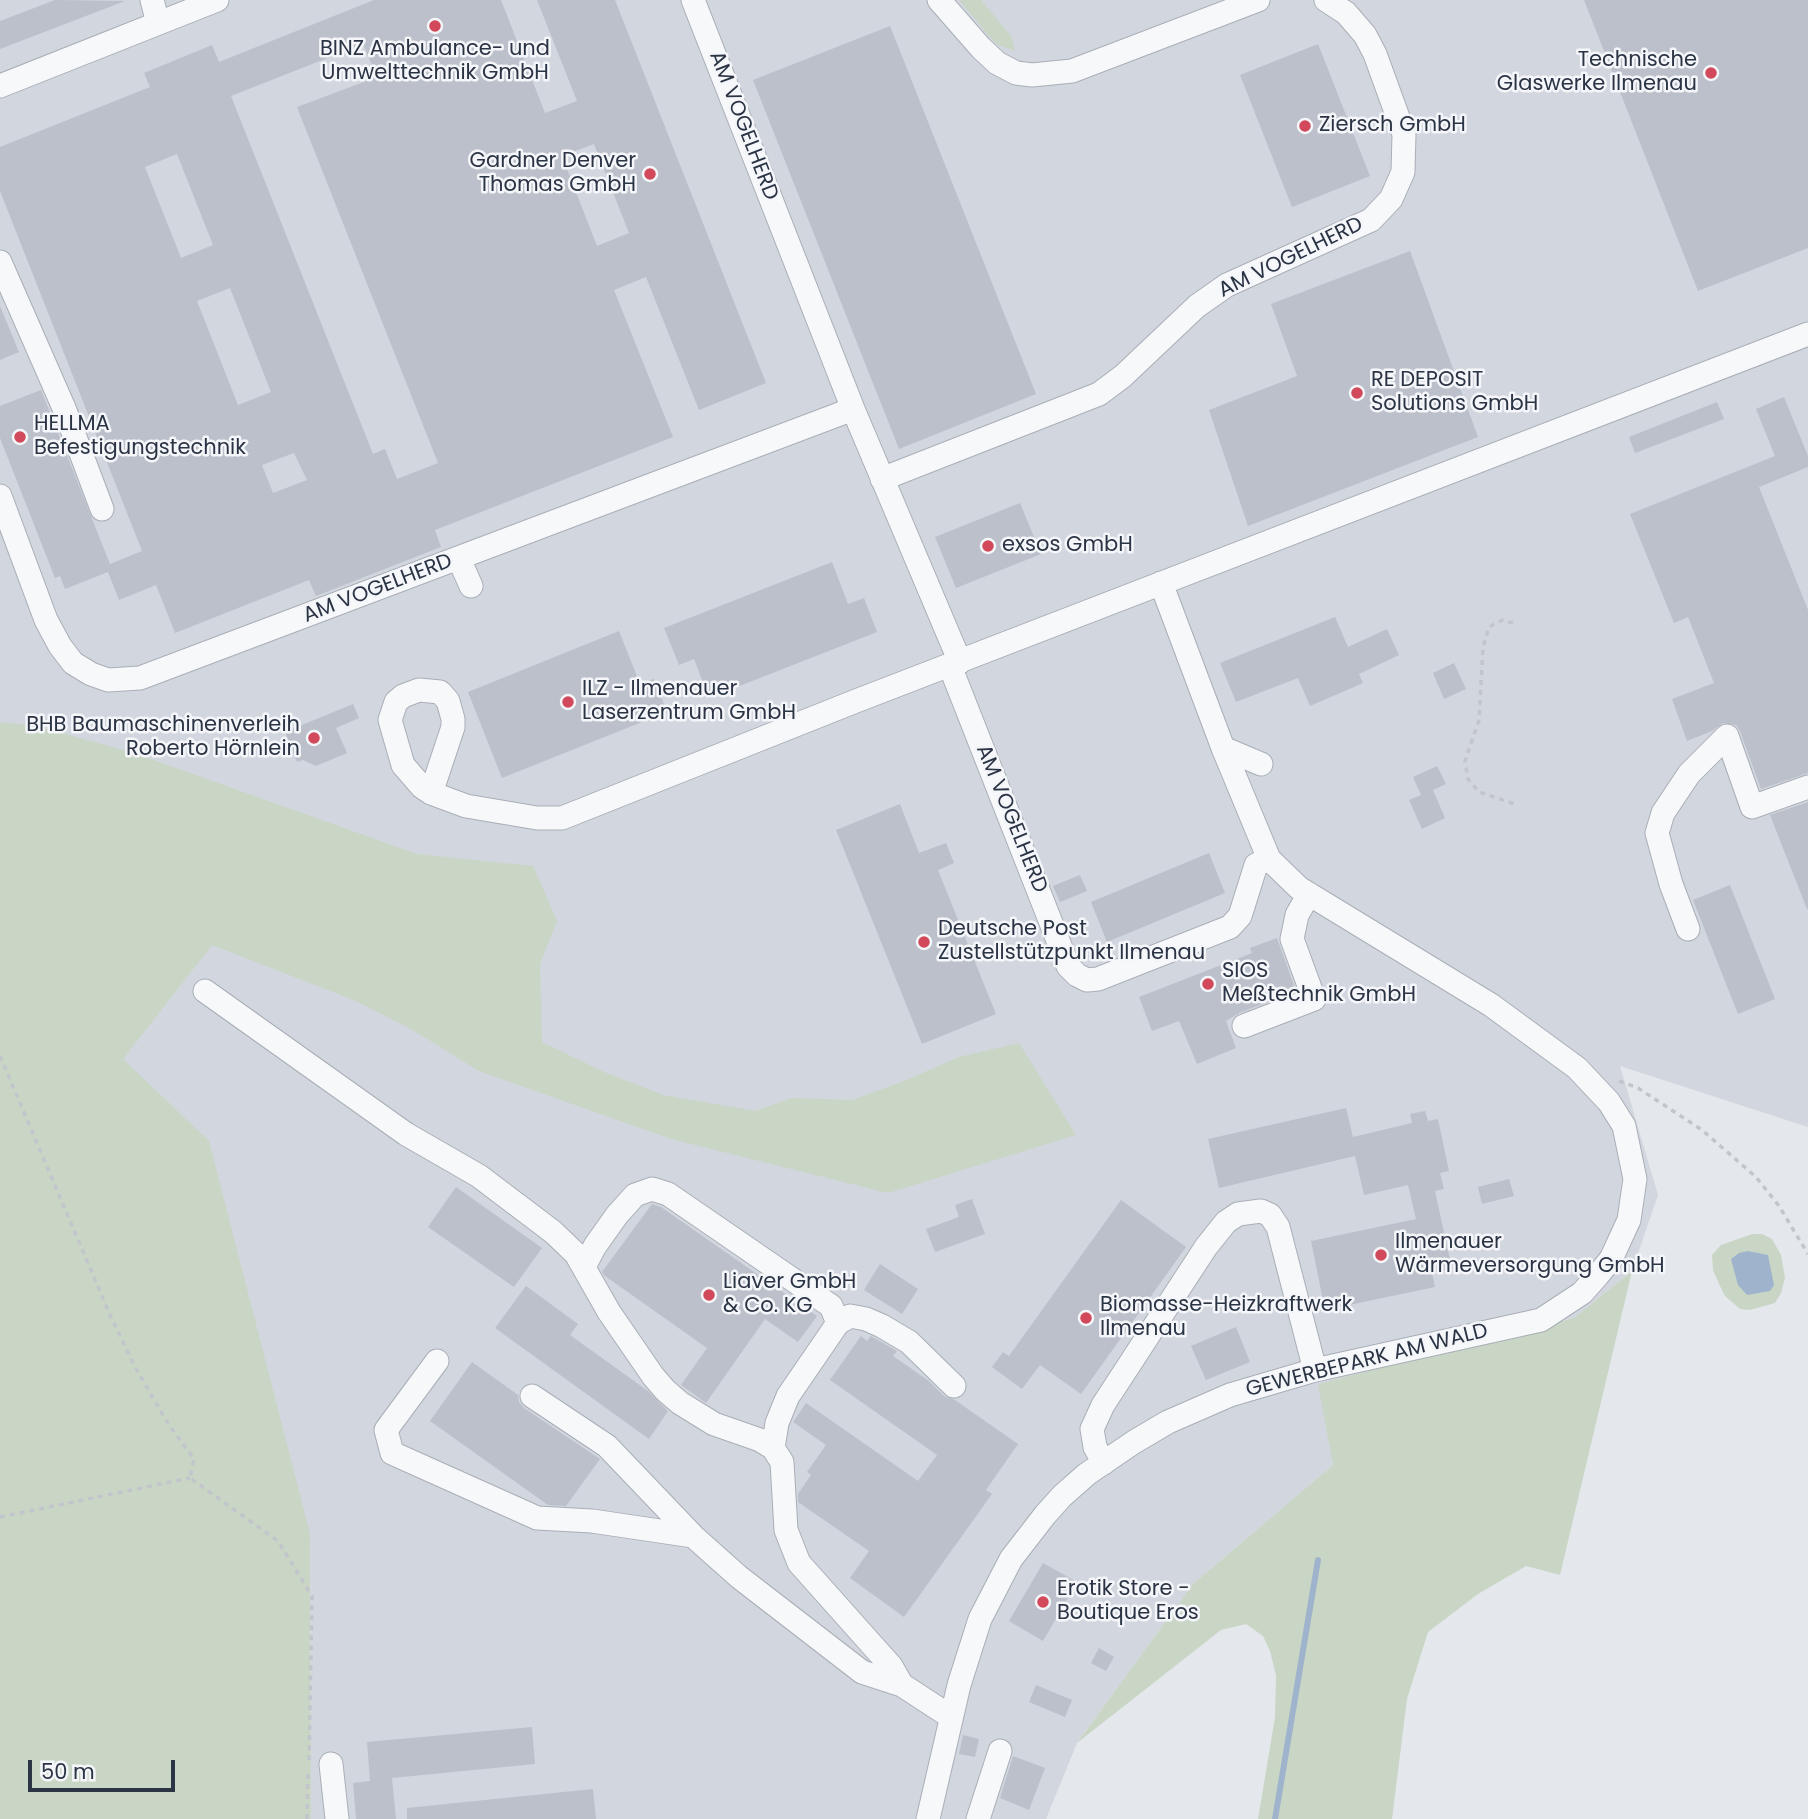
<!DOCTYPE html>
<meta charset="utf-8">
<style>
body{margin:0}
#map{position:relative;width:1808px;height:1819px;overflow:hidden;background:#e4e7ec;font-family:Poppins,sans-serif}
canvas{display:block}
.scale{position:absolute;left:28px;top:1760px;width:147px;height:32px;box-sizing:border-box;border:4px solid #2b3445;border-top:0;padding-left:9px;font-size:21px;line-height:24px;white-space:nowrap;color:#2b3445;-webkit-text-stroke:5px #f4f6f9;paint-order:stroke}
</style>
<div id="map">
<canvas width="1808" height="1819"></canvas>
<div class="scale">50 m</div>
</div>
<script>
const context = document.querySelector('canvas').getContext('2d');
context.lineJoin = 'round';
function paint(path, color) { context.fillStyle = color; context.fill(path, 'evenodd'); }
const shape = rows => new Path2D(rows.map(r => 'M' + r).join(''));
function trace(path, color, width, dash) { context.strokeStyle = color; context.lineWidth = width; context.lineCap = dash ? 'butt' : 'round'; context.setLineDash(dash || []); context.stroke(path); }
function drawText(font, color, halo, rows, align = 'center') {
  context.font = font + ' Poppins,sans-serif'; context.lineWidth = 5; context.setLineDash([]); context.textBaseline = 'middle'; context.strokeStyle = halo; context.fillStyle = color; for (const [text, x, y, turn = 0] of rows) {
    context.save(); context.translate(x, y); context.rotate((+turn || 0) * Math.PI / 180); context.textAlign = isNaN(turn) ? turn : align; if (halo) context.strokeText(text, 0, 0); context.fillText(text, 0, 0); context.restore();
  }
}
const built = shape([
 [0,0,1808,0,1808,1127,1620,1066,1658,1195,1632,1271,1574,1318,1319,1384,1333,1465,1193,1584,1077,1743,1046,1819,311,1819,310,1534,0,947]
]);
const green = shape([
 [959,0,981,0,1011,36,1015,51,996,44],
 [0,722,36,726,134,753,417,854,533,866,557,921,540,964,542,1042,604,1072,663,1095,755,1111,792,1098,852,1100,904,1081,959,1057,1019,1043,1076,1135,888,1193,671,1139,479,1071,411,1029,356,1001,212,945,123,1059,209,1141,310,1534,311,1819,0,1819],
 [1752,1234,1762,1234,1772,1239,1781,1255,1785,1278,1781,1293,1775,1303,1750,1310,1740,1309,1725,1296,1719,1284,1713,1270,1712,1255,1721,1245],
 [1632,1271,1560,1575,1526,1566,1478,1594,1428,1632,1407,1699,1392,1819,1258,1819,1275,1717,1276,1675,1270,1651,1263,1636,1246,1624,1221,1630,1077,1743,1193,1584,1333,1465,1318,1384,1574,1318]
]);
const water = shape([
 [1748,1251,1768,1255,1774,1285,1770,1291,1747,1295,1738,1285,1731,1259,1739,1253]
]);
const stream = shape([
 [1275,1819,1318,1560]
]);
const building = shape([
 [55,0,125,1,0,49,0,21],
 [374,0,501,0,545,113,577,101,537,0,615,0,766,383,699,410,646,277,614,290,673,437,435,530,441,547,316,596,309,580,175,633,156,585,119,600,108,572,65,589,60,576,55,578,0,438,0,406,41,390,110,564,142,551,0,191,0,147,150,87,144,73,212,45,219,62],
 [363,44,377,77,297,107,438,463,397,479,385,449,373,454,231,96],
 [594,144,629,233,597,246,562,156],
 [177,154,213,245,181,258,145,167],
 [230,288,271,392,238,405,197,301],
 [294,453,307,480,273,493,262,465],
 [1584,0,1808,0,1808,248,1698,291],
 [890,26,1036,394,899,449,753,80],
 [1318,44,1370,176,1292,207,1240,75],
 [1410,251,1478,437,1248,526,1209,410,1297,376,1271,304],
 [0,306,19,352,0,360],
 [1784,397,1808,456,1808,467,1759,487,1808,610,1808,773,1761,789,1740,731,1736,725,1723,723,1712,731,1687,741,1672,699,1714,683,1688,617,1674,623,1630,514,1775,456,1756,409],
 [1717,402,1724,419,1635,453,1629,437],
 [1020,503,1041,554,956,588,935,537],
 [832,562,848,604,864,598,877,632,709,698,694,659,679,665,664,628],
 [1335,617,1348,647,1387,629,1399,655,1359,674,1363,683,1310,706,1298,678,1236,702,1220,663],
 [619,631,640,684,654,679,667,712,502,778,468,692],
 [1454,663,1466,689,1444,699,1433,673],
 [353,704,359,718,336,728,347,753,316,766,303,760,297,762,285,732],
 [1437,766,1446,784,1433,790,1445,818,1422,829,1409,800,1421,795,1413,777],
 [1808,802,1808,909,1807,909,1770,815],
 [900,804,919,853,946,843,954,863,938,870,996,1014,922,1044,836,830],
 [1209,853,1225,893,1107,942,1091,902],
 [1080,875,1087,891,1060,902,1053,886],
 [1730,885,1775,999,1738,1014,1693,900],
 [1277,938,1296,991,1239,1013,1226,1021,1236,1048,1197,1064,1179,1021,1152,1031,1139,997,1252,953,1250,948],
 [1346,1108,1353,1137,1412,1123,1410,1114,1425,1111,1428,1121,1438,1119,1449,1171,1440,1173,1444,1189,1435,1191,1452,1269,1432,1273,1435,1287,1325,1310,1311,1241,1416,1219,1408,1185,1364,1195,1355,1156,1219,1188,1208,1139],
 [1509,1179,1514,1196,1482,1204,1478,1187],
 [456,1187,542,1248,514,1287,428,1227],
 [972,1199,985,1234,935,1252,926,1229,959,1217,955,1205],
 [1121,1200,1186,1247,1081,1394,1040,1365,1022,1389,992,1367,1003,1352,1009,1356],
 [652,1204,661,1207,817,1316,798,1342,765,1319,706,1403,681,1385,707,1348,605,1276,602,1272],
 [880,1264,918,1289,902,1314,864,1290],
 [526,1286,578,1324,570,1335,648,1391,668,1411,649,1439,495,1328],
 [1236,1327,1250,1362,1206,1380,1191,1346],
 [861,1336,867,1341,871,1336,897,1351,893,1356,929,1381,944,1396,955,1400,1018,1444,986,1490,992,1494,904,1617,850,1578,869,1551,798,1502,798,1494,811,1475,807,1472,826,1445,793,1422,806,1403,918,1481,937,1455,830,1380],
 [472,1362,518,1395,519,1402,524,1408,600,1459,566,1506,548,1505,430,1421],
 [1043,1563,1077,1582,1043,1641,1009,1621],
 [1099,1648,1114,1657,1106,1671,1091,1663],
 [1036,1685,1072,1700,1065,1717,1029,1702],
 [532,1727,535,1764,392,1778,396,1819,356,1819,353,1783,370,1781,367,1742],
 [963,1735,979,1739,975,1757,959,1754],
 [1013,1756,1045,1768,1029,1810,1000,1798],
 [593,1789,596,1819,407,1819,407,1808]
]);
const path = shape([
 [1513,623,1503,620,1489,627,1483,647,1479,720,1465,761,1468,779,1479,792,1515,804],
 [0,1056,110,1315,134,1365,167,1422,194,1459,190,1478,278,1541,312,1596,309,1761],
 [1619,1081,1638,1088,1702,1130,1756,1177,1779,1206,1808,1254],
 [0,1517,190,1478],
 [307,1819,308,1769]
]);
const minor = shape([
 [152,0,158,23],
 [693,0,853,409,960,662],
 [939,0,981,48,997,63,1016,73,1032,75,1072,71,1258,0],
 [0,86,217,0],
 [0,262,64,408,102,509],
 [882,479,1099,394,1123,376,1197,306,1227,285,1371,220,1391,199,1403,172,1404,134,1375,54,1365,35,1346,13,1326,0],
 [0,496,46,620,60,646,73,663,91,674,108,680,140,678,853,409],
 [459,559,471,586],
 [950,666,1068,966,1077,975,1087,980,1098,979,1230,927,1240,916,1256,865,1269,859],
 [1223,748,1261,764],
 [431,793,453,727,453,719,448,701,440,692,419,690,403,696,396,702,390,720,403,765,422,787,431,793,466,806,537,818,562,818,856,701,1808,334],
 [1688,929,1671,884,1657,833,1663,813,1689,774,1727,736,1752,807,1808,787],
 [205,991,406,1134,479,1176,553,1232,576,1254,609,1312,653,1376,665,1390,680,1403,714,1424,760,1440,773,1448,782,1462,786,1530,799,1563,873,1646,891,1666,902,1685],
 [1244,1026,1314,999,1292,939,1297,915,1309,894],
 [584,1267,595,1246,617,1215,635,1195,652,1189,668,1194,831,1306,838,1323],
 [437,1361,386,1430,392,1453,537,1518,592,1521,693,1536],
 [532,1396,607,1446,693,1536,739,1577,862,1672,902,1685,951,1717],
 [773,1448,777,1423,788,1396,838,1323,850,1316,866,1319,882,1326,909,1342,954,1386],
 [1104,1463,1095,1447,1092,1429,1103,1405,1206,1247,1226,1222,1238,1214,1261,1211,1270,1215,1278,1227,1315,1370],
 [331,1764,337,1819],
 [928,1819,959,1685,980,1619,1011,1559,1045,1515,1062,1496,1087,1474,1134,1442,1168,1422,1230,1395,1315,1370,1541,1320,1582,1293,1598,1275,1611,1259,1629,1220,1635,1179,1624,1126,1609,1102,1577,1068,1491,1005,1299,888,1269,859,1223,748,1161,583],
 [978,1819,1000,1751]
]);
const markers = [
 [435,26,7,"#d1495b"],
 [1711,73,7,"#d1495b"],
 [1305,126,7,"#d1495b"],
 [650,174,7,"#d1495b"],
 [1357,393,7,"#d1495b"],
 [20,437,7,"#d1495b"],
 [988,546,7,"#d1495b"],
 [568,702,7,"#d1495b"],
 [314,738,7,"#d1495b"],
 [924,942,7,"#d1495b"],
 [1208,984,7,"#d1495b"],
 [1381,1255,7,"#d1495b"],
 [709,1295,7,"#d1495b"],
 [1086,1318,7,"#d1495b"],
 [1043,1602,7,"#d1495b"]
];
const poiNames = [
 ["BINZ Ambulance- und",435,50,"center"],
 ["Umwelttechnik GmbH",435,74,"center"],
 ["Technische",1697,61,"right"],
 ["Glaswerke Ilmenau",1697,85,"right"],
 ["Ziersch GmbH",1319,126],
 ["Gardner Denver",636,162,"right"],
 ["Thomas GmbH",636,186,"right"],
 ["RE DEPOSIT",1371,381],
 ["Solutions GmbH",1371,405],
 ["HELLMA",34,425],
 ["Befestigungstechnik",34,449],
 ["exsos GmbH",1002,546],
 ["ILZ - Ilmenauer",582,690],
 ["Laserzentrum GmbH",582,714],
 ["BHB Baumaschinenverleih",300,726,"right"],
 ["Roberto Hörnlein",300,750,"right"],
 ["Deutsche Post",938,930],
 ["Zustellstützpunkt Ilmenau",938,954],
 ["SIOS",1222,972],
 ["Meßtechnik GmbH",1222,996],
 ["Ilmenauer",1395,1243],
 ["Wärmeversorgung GmbH",1395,1267],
 ["Liaver GmbH",723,1283],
 ["& Co. KG",723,1307],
 ["Biomasse-Heizkraftwerk",1100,1306],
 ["Ilmenau",1100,1330],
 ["Erotik Store -",1057,1590],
 ["Boutique Eros",1057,1614]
];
const streetNames = [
 ["AM VOGELHERD",743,126,69],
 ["AM VOGELHERD",1291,258,-26],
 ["AM VOGELHERD",378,589,-21],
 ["AM VOGELHERD",1011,819,68],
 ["GEWERBEPARK AM WALD",1367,1361,-14]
];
paint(built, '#d2d6de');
paint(green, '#c9d6c5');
paint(water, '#9fb4cc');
trace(stream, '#9fb4cc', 6);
paint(building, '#bbc0ca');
trace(minor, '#a9aeb7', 25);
trace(path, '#c2c5cb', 3.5, [5, 5]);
trace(minor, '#f7f8fa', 23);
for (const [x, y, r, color] of markers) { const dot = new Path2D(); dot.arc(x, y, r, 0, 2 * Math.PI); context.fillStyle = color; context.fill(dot); trace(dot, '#f4f6f9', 2.5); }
drawText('21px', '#2b3445', '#f4f6f9', poiNames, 'left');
drawText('21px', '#2b3445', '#f4f6f9', streetNames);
</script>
